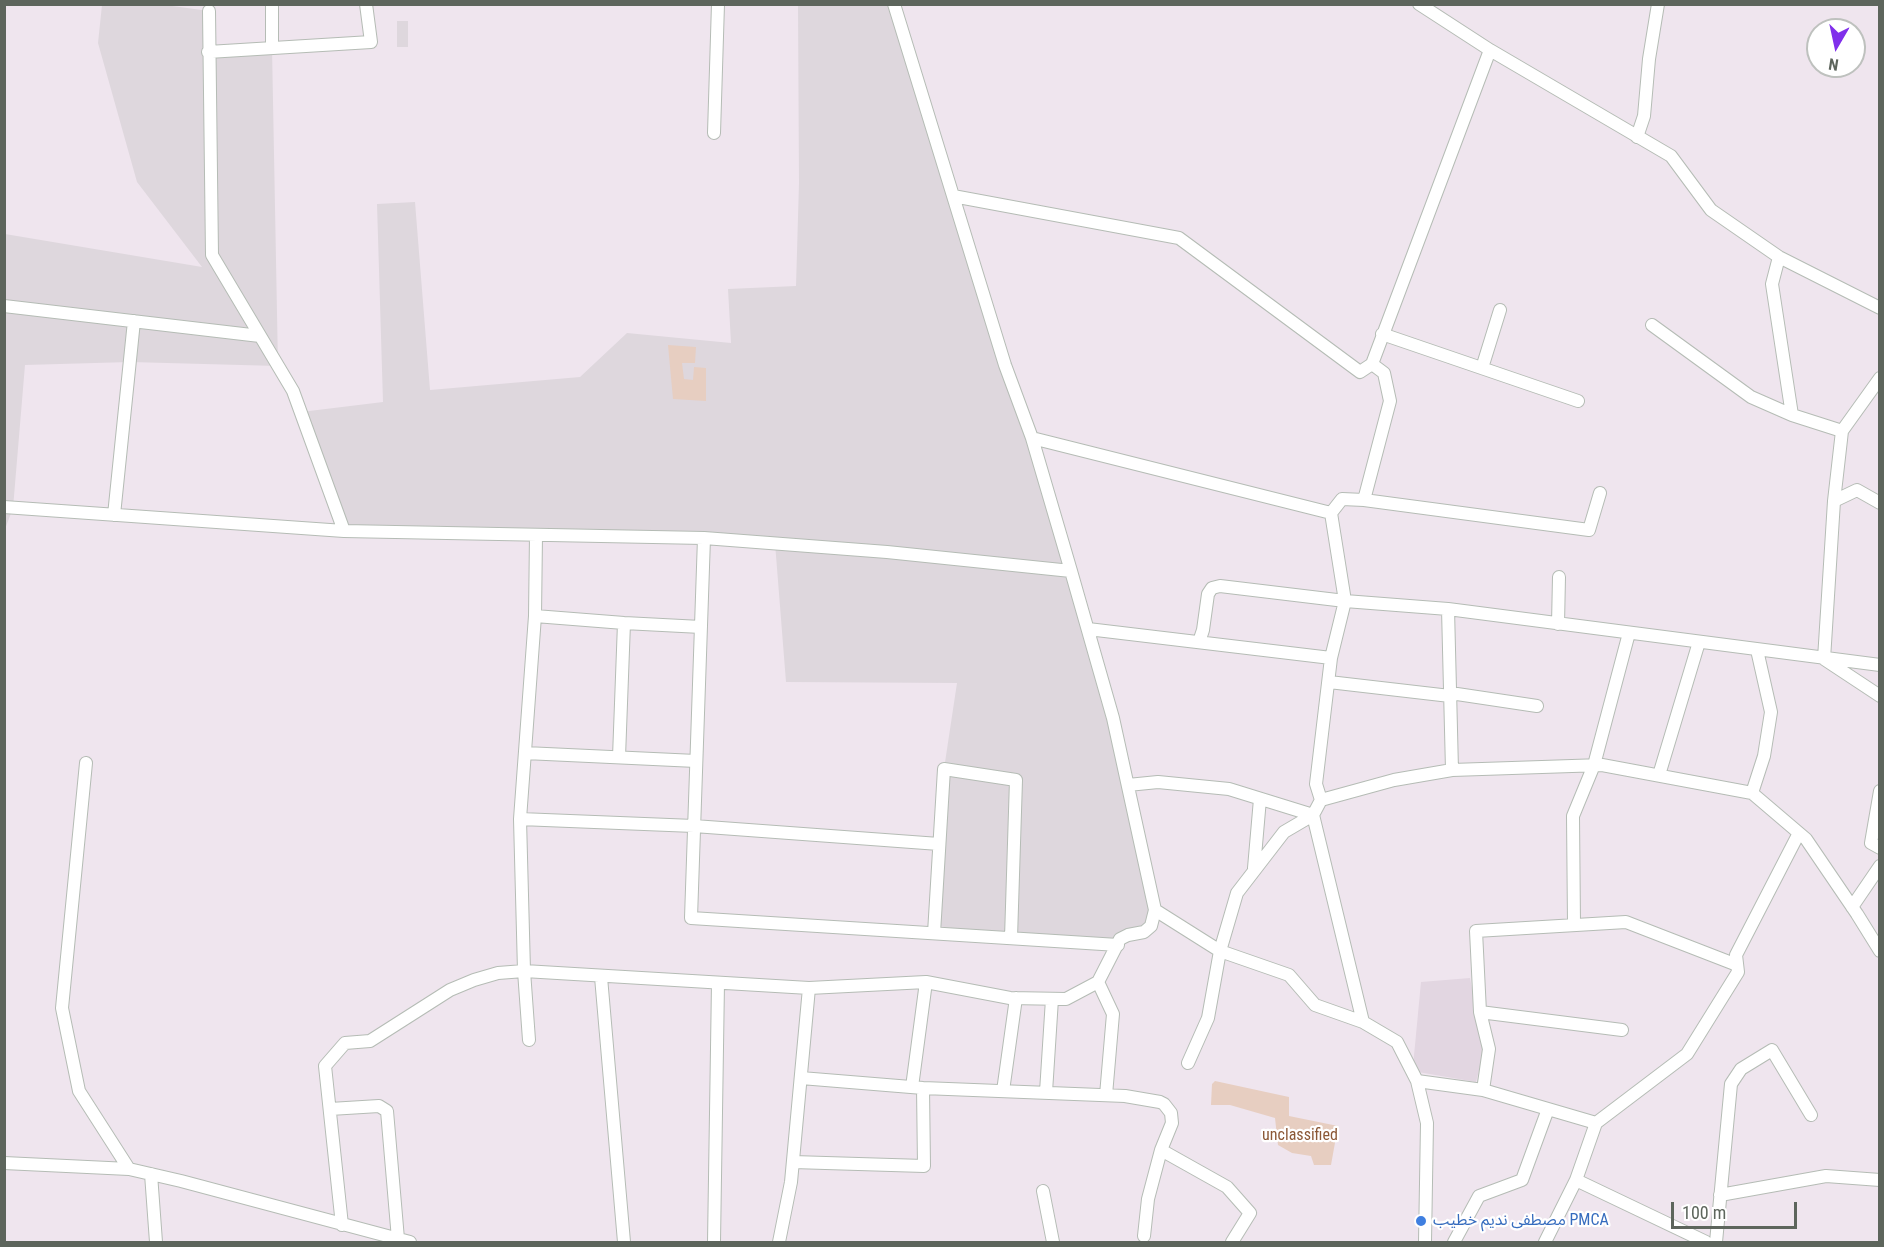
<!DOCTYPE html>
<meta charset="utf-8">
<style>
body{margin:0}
#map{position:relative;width:1884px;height:1247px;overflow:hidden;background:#efe5ee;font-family:"Roboto Condensed",sans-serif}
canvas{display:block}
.frame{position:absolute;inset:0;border:6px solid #5d655c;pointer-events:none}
.north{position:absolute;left:1806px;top:18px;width:60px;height:60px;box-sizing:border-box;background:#fff;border:2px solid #bec1be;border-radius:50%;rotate:189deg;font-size:16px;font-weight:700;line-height:24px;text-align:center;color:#5d655c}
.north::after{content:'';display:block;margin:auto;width:21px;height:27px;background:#802feb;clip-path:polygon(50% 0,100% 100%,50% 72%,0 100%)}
.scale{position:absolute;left:1671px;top:1202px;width:126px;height:27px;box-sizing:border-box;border:3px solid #5d655c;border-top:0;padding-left:8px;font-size:18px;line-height:21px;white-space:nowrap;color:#5d655c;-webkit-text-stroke:4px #fff;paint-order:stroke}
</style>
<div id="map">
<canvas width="1884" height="1247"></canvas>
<div class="frame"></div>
<div class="north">N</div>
<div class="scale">100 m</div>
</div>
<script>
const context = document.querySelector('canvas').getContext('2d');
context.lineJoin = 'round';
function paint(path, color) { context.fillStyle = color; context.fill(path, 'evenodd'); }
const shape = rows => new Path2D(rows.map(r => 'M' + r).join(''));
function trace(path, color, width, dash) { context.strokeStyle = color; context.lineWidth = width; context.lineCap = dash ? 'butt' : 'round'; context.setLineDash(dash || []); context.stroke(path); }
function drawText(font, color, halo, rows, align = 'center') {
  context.font = font + ' "Roboto Condensed","Noto Sans Arabic",sans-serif'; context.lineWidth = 4.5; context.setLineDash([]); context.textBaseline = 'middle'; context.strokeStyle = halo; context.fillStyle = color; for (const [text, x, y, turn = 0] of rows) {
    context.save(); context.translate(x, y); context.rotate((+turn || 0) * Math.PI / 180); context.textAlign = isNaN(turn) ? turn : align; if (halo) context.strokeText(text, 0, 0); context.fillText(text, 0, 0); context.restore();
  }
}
const industrial = shape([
 [102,5,165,5,209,11,209,52,272,48,278,366,130,362,25,365,13,508,5,529,5,234,202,267,137,182,98,43],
 [798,5,894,5,1113,718,1153,916,1118,945,934,933,944,769,957,683,786,682,775,543,344,531,301,412,383,402,377,204,415,202,430,390,580,377,627,333,731,343,728,289,796,286,799,183],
 [397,21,408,21,408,47,397,47]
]);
const education = shape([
 [1470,978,1484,1051,1476,1082,1418,1072,1413,1066,1421,982]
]);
const green = shape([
 [668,345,696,347,695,363,682,363,684,379,693,380,694,367,706,368,706,401,673,399],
 [1215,1081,1289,1097,1289,1116,1338,1126,1331,1165,1314,1165,1311,1156,1292,1153,1278,1145,1275,1118,1230,1105,1211,1105,1212,1084]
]);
const minor = shape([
 [272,4,272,48],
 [894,4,1005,365,1032,438,1071,571,1113,718,1155,910,1220,951,1289,975,1315,1005,1363,1022,1397,1042,1417,1081,1483,1090,1596,1123],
 [1419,4,1490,50,1671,156,1711,210,1779,257,1880,308],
 [209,11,212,255,293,391,344,531],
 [208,52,371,42,366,4],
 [714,133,718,4],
 [1637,137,1644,116,1649,59,1658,4],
 [953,196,1179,238,1360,372,1372,364,1490,50],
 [1779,257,1772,284,1792,415,1842,431],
 [4,306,260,336],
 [1652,325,1751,397,1792,415],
 [1382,334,1578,401],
 [1482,368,1500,310],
 [1880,378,1842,431,1834,501,1824,659,1880,696],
 [1032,438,1331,513,1345,601,1448,609,1452,770,1602,765,1752,793,1806,839,1857,914,1880,951],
 [1364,500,1390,401,1384,373,1372,364],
 [1834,501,1857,490,1880,503],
 [4,507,344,531,704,538,887,552,1071,571],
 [1331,513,1342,499,1364,500,1589,530,1600,493],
 [114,515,134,321],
 [704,538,691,918,1118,945],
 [1448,609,1880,665],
 [535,616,624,623,701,627],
 [1558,624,1559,577],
 [1088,629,1331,658],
 [1199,642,1203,630,1208,594,1212,588,1220,586,1345,601,1331,658,1316,784,1321,800],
 [1329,682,1450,696,1457,694,1537,706],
 [525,753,696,761],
 [619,757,624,623],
 [86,763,62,1008,79,1091,129,1169],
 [1659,775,1699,642],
 [1128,785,1158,782,1229,789,1313,815,1363,1022],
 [1880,791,1871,843,1880,848],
 [1752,793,1764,756,1771,712,1757,650],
 [520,819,694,826,939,844],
 [1254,868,1260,799],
 [1852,907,1880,866],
 [1574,924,1573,816,1594,765,1629,633],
 [934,933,944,769,1016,780,1011,938],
 [601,977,624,1242],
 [1098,982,1113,1014,1106,1095],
 [1480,1012,1622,1030],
 [529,1040,524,971,520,819,535,616,536,535],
 [1188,1063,1208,1018,1220,951,1237,893,1284,832,1313,815,1321,800,1394,780,1452,770],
 [801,1078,923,1088,1125,1096,1160,1102,1164,1104,1171,1113,1172,1123,1161,1150,1148,1199,1144,1236],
 [1417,1081,1427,1123,1425,1242],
 [912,1087,926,982],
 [1483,1090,1489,1049,1480,1012,1476,931,1626,922,1737,965],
 [1003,1091,1016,998],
 [1046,1092,1052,999],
 [330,1109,379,1106,387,1111,398,1239],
 [1161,1150,1227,1187,1250,1213,1232,1242],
 [793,1162,924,1166,923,1088],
 [4,1163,129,1169,181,1181,410,1242],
 [151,1174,156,1242],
 [1576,1180,1706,1242],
 [1043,1191,1053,1242],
 [1720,1195,1826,1176,1880,1180],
 [342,1225,325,1066,345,1043,370,1041,450,990,474,980,498,973,524,971,809,988,926,982,1010,998,1066,999,1098,982,1120,939,1128,935,1144,932,1151,926,1155,910],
 [714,1242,718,983],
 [779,1242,791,1182,809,988],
 [1454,1242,1479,1196,1522,1180,1548,1109],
 [1545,1242,1576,1180,1596,1123,1687,1054,1738,972,1736,955,1799,833],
 [1716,1242,1731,1084,1741,1069,1772,1050,1811,1115]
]);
const markers = [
 [1421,1221,6,"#3f7fe0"]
];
const parkNames = [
 ["unclassified",1300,1136]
];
const shopNames = [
 ["مصطفى نديم خطيب PMCA",1433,1221]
];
paint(industrial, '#ded7dd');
paint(education, '#e2d6e1');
paint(green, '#e7cec1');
trace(minor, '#b5bcb5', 14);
trace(minor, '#fff', 12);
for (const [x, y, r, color] of markers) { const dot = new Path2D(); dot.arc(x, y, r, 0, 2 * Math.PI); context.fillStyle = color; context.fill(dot); trace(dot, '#fff', 2); }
drawText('16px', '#8b5836', '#fff', parkNames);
drawText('16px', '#366cbe', '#fff', shopNames, 'left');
</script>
